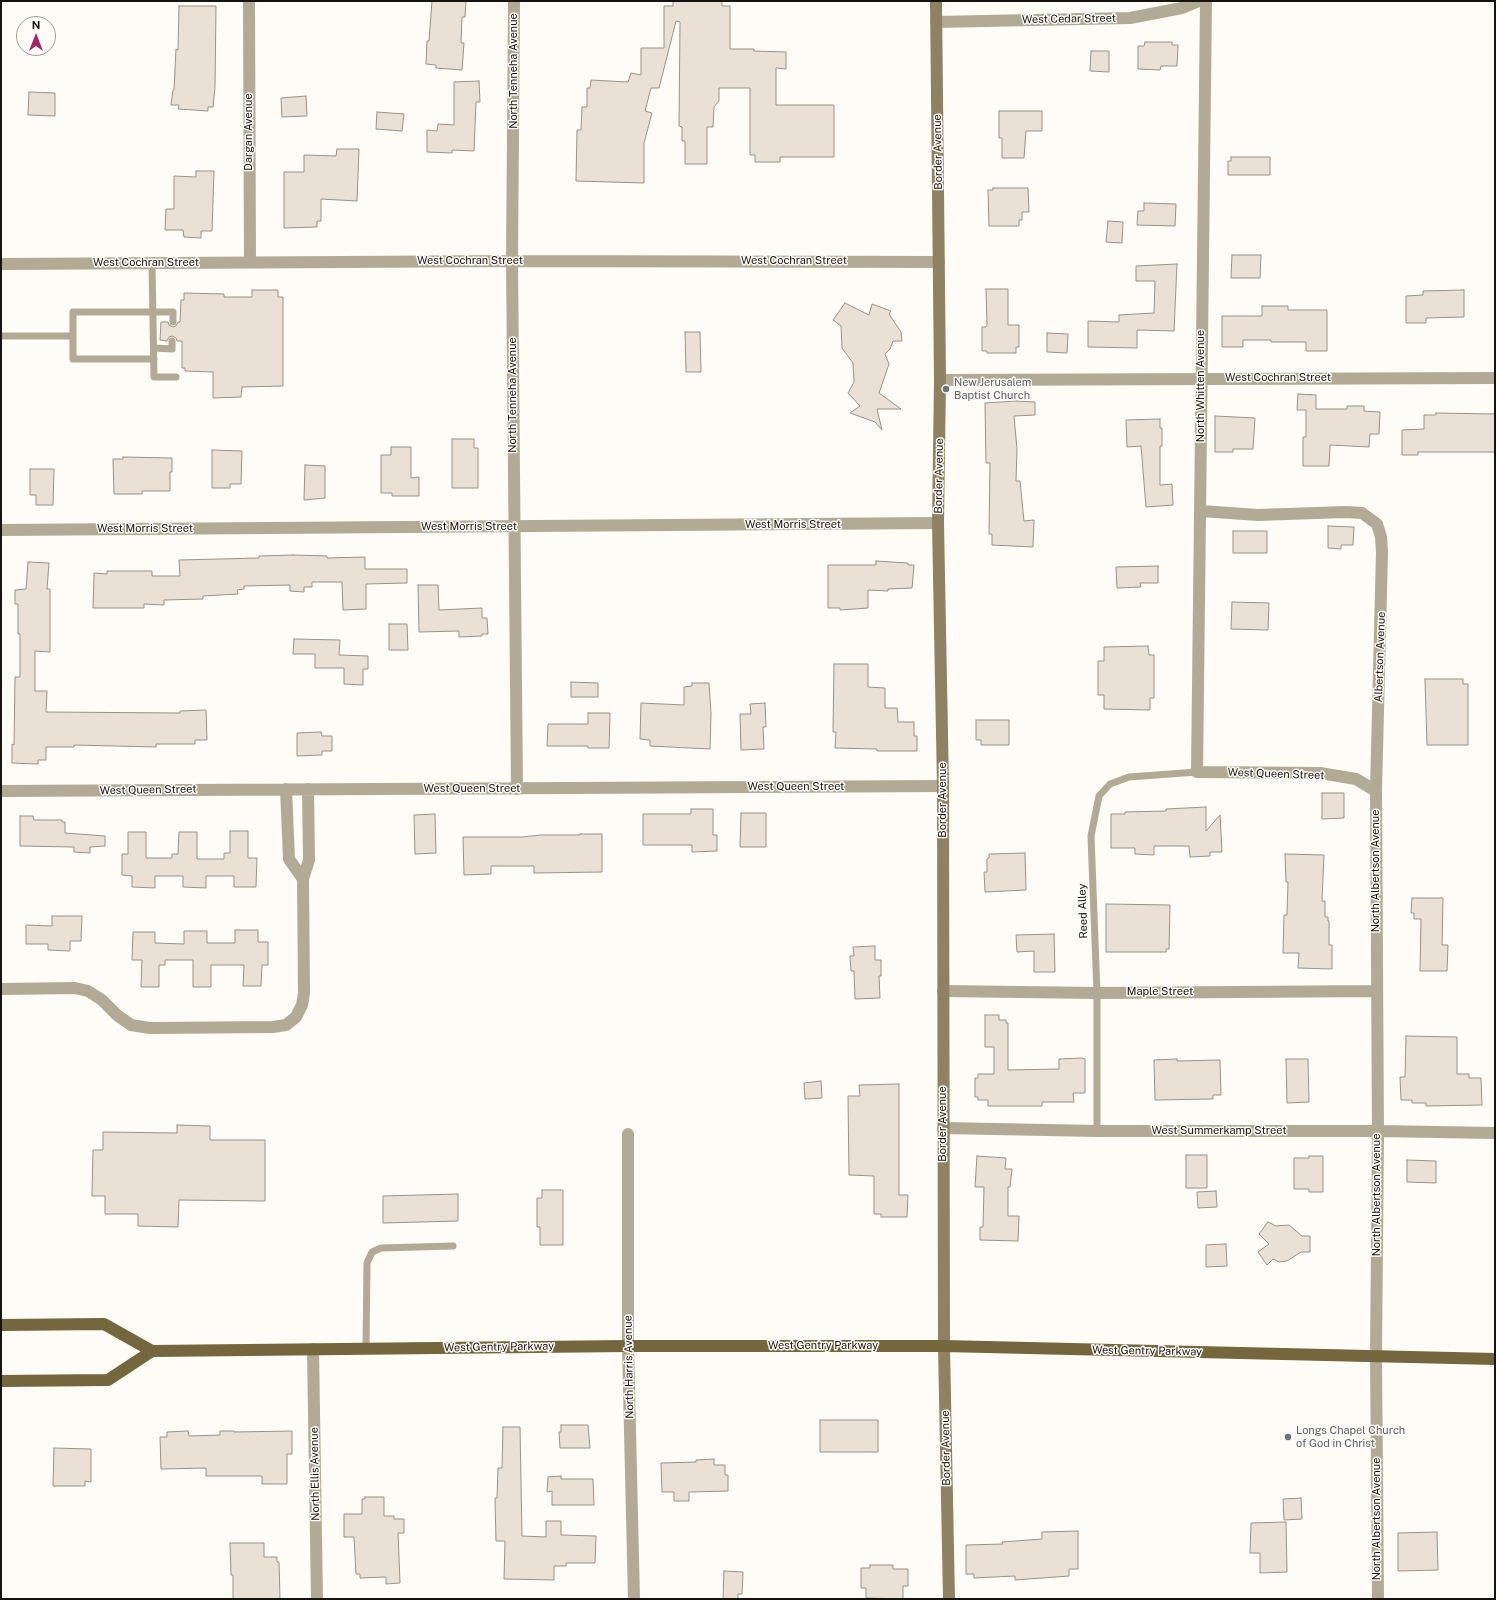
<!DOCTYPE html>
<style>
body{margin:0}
#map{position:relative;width:1496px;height:1600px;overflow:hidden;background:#fffbf6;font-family:"Public Sans",sans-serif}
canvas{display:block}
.frame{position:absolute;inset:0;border:2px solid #16120f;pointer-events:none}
.north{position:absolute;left:16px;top:16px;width:40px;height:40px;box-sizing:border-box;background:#fffbf6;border:1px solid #a29e9a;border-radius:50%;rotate:0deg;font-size:11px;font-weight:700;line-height:16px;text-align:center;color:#16120f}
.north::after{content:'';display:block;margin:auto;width:14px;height:18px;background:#a6206b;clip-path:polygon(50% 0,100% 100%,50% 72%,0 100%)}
</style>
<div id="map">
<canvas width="1496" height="1600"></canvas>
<div class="frame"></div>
<div class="north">N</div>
</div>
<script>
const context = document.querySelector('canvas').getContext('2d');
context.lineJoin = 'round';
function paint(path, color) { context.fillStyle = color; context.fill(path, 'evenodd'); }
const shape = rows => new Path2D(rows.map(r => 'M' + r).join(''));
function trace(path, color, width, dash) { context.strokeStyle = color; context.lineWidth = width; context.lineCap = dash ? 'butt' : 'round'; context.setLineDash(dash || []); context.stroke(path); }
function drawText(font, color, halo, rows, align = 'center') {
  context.font = font + ' "Public Sans",sans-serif'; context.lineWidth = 3; context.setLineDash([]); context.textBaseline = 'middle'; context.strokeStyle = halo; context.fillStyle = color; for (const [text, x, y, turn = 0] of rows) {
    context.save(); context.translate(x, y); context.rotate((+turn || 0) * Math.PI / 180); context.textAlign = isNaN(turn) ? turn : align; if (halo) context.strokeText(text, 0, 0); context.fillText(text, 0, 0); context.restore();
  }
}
const building = shape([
 [432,1,466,1,465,17,462,17,461,43,464,43,462,70,436,68,436,65,426,64,427,41,429,41,432,1],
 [673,1,722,1,722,6,730,6,730,49,754,49,754,51,786,52,786,69,776,68,776,105,834,105,834,157,780,157,780,162,755,162,755,155,750,155,750,88,719,88,719,101,714,107,713,127,707,127,707,164,685,164,685,141,682,141,682,127,679,126,680,22,676,21,659,88,651,88,645,111,652,113,644,143,644,183,576,181,577,130,581,130,582,107,587,107,587,88,590,88,591,80,628,82,631,73,641,75,641,48,664,48,664,6,673,6,673,1],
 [179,6,216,6,215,87,213,107,208,107,208,111,178,109,179,105,171,105,173,90,174,90,176,49,178,50,179,6],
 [1145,42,1172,42,1172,45,1178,45,1177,66,1161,66,1160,70,1138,69,1138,46,1144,46,1145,42],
 [1091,51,1109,51,1109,72,1090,71,1091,51],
 [479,81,480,102,476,102,474,151,452,150,452,153,427,152,427,130,437,131,438,124,454,125,454,82,479,81],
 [29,92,55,93,55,116,28,115,29,92],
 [306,96,307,116,282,117,281,98,306,96],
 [999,111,1042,111,1042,131,1026,131,1024,158,1002,158,1002,138,999,138,999,111],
 [377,112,404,114,402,131,376,129,377,112],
 [337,149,359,149,357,201,321,199,321,221,317,221,317,227,284,228,284,172,304,172,304,155,336,156,337,149],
 [1231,157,1270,157,1270,175,1228,175,1228,161,1231,161,1231,157],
 [196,171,214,171,212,231,201,231,201,238,184,237,183,230,165,230,166,209,174,209,174,176,196,177,196,171],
 [993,188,1028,188,1029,212,1022,212,1022,220,1019,220,1019,226,989,226,988,190,993,190,993,188],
 [1144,203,1176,204,1175,226,1137,225,1138,211,1144,211,1144,203],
 [1108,221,1123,222,1122,243,1106,242,1108,221],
 [1232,255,1261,255,1260,278,1231,278,1232,255],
 [1177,264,1174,331,1137,330,1137,348,1088,347,1088,321,1119,322,1119,315,1154,313,1155,281,1136,281,1136,266,1177,264],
 [986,289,1008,289,1008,325,1019,325,1019,347,1016,347,1016,353,987,353,987,351,982,351,982,327,986,327,987,325,986,289],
 [252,290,278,290,278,297,283,297,283,386,242,387,241,397,213,398,213,372,185,371,185,368,182,368,182,341,177,341,176,338,172,336,169,337,167,341,160,340,161,322,168,322,169,325,173,327,176,326,178,322,180,322,181,300,184,300,184,293,224,294,224,297,252,297,252,290],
 [1464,290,1464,317,1426,318,1426,323,1406,323,1406,296,1423,295,1423,291,1464,290],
 [845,303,869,315,872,304,891,311,889,314,901,332,902,341,893,341,890,349,885,354,889,364,879,393,901,409,877,409,882,430,875,422,850,413,860,406,848,393,854,382,853,363,842,348,841,326,833,320,845,303],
 [1262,306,1288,306,1288,310,1327,310,1327,351,1306,351,1306,342,1271,342,1271,340,1243,340,1243,347,1222,347,1222,316,1262,316,1262,306],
 [685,332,700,332,701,372,686,372,685,332],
 [1047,333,1068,334,1067,353,1047,352,1047,333],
 [1298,394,1316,395,1316,409,1347,409,1347,406,1364,406,1364,411,1380,412,1379,434,1370,434,1369,447,1330,445,1329,466,1303,466,1303,437,1306,437,1306,410,1297,410,1298,394],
 [1016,401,1035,402,1035,415,1014,416,1017,449,1016,481,1020,481,1024,521,1034,520,1033,547,992,545,992,534,989,534,990,463,986,463,985,403,1016,401],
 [1436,413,1495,414,1495,452,1418,452,1418,455,1402,455,1402,430,1424,429,1424,415,1436,415,1436,413],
 [1215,416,1255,418,1253,449,1233,449,1233,452,1215,452,1215,416],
 [1160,419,1160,428,1162,428,1162,446,1160,446,1160,485,1172,484,1173,505,1146,507,1141,446,1127,447,1126,420,1160,419],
 [452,439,474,439,474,448,478,448,478,488,452,488,452,439],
 [391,447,411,447,411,478,419,477,419,496,392,496,392,493,381,493,381,455,391,455,391,447],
 [212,450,242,451,241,484,230,484,230,488,212,488,212,450],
 [123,457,172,458,172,472,170,472,170,491,142,491,142,494,114,494,113,459,123,459,123,457],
 [305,465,325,466,325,498,304,500,305,465],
 [30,469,54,469,53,505,36,505,36,495,30,495,30,469],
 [1328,526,1354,527,1353,545,1341,545,1341,549,1328,548,1328,526],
 [1233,531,1267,531,1267,553,1233,553,1233,531],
 [293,555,327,556,327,558,365,557,365,569,407,569,407,583,366,584,366,609,343,610,342,582,312,582,312,587,304,587,304,592,290,591,290,585,244,586,244,589,237,590,238,594,203,596,203,599,164,600,164,605,144,604,144,608,93,608,94,573,107,574,107,571,152,571,152,576,180,576,179,560,259,558,259,556,293,555],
 [876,561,908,563,908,565,914,565,912,588,888,589,888,591,868,590,868,608,840,610,840,608,828,608,828,565,876,565,876,561],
 [28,562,49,563,47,589,50,589,50,652,35,651,35,691,47,691,46,712,180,713,180,711,206,710,207,740,195,740,195,744,156,744,156,747,74,745,74,747,46,747,46,760,38,760,38,764,12,763,12,744,14,745,15,677,20,677,20,634,18,634,18,604,15,604,15,590,26,589,28,562],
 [1158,566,1158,583,1140,583,1141,587,1117,588,1116,567,1158,566],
 [418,585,438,585,439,610,482,608,482,618,487,618,488,634,482,634,482,636,459,637,459,631,419,632,418,585],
 [1232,602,1269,603,1268,630,1231,629,1232,602],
 [389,624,407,624,408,650,389,650,389,624],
 [294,639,340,640,339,655,368,656,368,669,363,669,363,685,344,684,344,668,315,668,315,654,293,654,294,639],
 [1148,646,1149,655,1154,655,1154,698,1150,698,1150,710,1104,709,1104,695,1098,695,1098,661,1104,661,1104,647,1148,646],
 [834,664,868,664,868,687,885,688,885,708,897,708,898,722,914,722,914,736,917,736,917,751,877,751,877,749,835,748,836,732,833,732,834,664],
 [1425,679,1463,679,1463,684,1468,684,1468,745,1427,745,1425,679],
 [571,682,598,683,598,697,571,697,571,682],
 [692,683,709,683,711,714,710,749,650,746,650,740,640,739,641,703,684,705,684,687,692,686,692,683],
 [765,703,766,727,763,727,764,749,741,750,740,714,751,714,750,704,765,703],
 [588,713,610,713,609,748,588,748,588,746,547,746,548,724,588,724,588,713],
 [976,720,1009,720,1009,745,981,745,981,740,976,740,976,720],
 [321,732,322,736,332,736,332,751,322,751,322,755,297,756,297,733,321,732],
 [1322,793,1344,793,1344,818,1322,819,1322,793],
 [1206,807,1206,831,1220,815,1222,852,1210,852,1210,856,1190,857,1189,846,1154,846,1154,855,1135,854,1135,848,1111,848,1111,814,1125,814,1125,812,1166,811,1166,809,1206,807],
 [691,809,713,809,713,835,717,835,717,851,692,852,692,845,643,845,643,814,691,814,691,809],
 [741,813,766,813,766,847,740,847,741,813],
 [435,814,436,853,415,854,414,815,435,814],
 [20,816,33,816,34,820,62,820,62,822,65,822,65,833,105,836,105,846,90,847,90,853,74,852,74,847,20,846,20,816],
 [230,831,248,831,248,858,257,858,256,887,234,887,234,876,206,876,206,888,183,887,183,876,155,876,155,888,132,887,132,876,122,875,122,854,128,854,128,832,146,832,146,858,172,858,172,854,178,854,179,832,197,832,197,859,224,859,224,853,230,853,230,831],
 [580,834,602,834,602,872,534,873,534,866,491,866,491,874,464,875,463,837,522,837,541,835,580,835,580,834],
 [1025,853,1026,890,985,892,984,872,987,872,987,859,989,858,989,854,1025,853],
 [1285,854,1324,855,1322,901,1325,901,1325,917,1328,917,1328,921,1329,921,1329,945,1332,945,1332,969,1298,968,1299,953,1283,953,1284,915,1287,915,1288,882,1286,882,1285,854],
 [1412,898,1443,898,1442,945,1448,945,1447,971,1420,971,1421,919,1414,919,1414,913,1411,913,1412,898],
 [1106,904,1170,905,1169,949,1166,949,1166,952,1106,952,1106,904],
 [52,916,82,916,81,941,70,941,70,951,48,950,48,944,26,944,26,925,52,926,52,916],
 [235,930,258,930,258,942,268,942,268,965,262,965,261,986,243,986,244,965,211,965,211,987,193,987,193,960,165,960,165,965,159,965,159,987,141,987,142,960,132,960,133,932,155,932,155,943,184,944,184,931,207,931,207,943,235,943,235,930],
 [1054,934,1055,972,1034,972,1034,951,1017,952,1016,935,1054,934],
 [875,946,875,960,881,960,881,976,879,976,880,998,855,999,854,971,851,971,850,956,854,956,853,947,875,946],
 [985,1015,999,1015,999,1020,1006,1020,1006,1023,1008,1023,1008,1070,1059,1069,1059,1059,1082,1058,1085,1059,1085,1093,1073,1093,1074,1102,1042,1102,1042,1106,988,1106,988,1100,978,1100,978,1097,975,1097,975,1078,978,1078,978,1074,994,1074,994,1047,985,1047,985,1015],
 [1406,1036,1457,1037,1457,1074,1469,1074,1469,1078,1481,1078,1482,1105,1426,1106,1426,1103,1412,1103,1412,1100,1401,1100,1400,1077,1405,1077,1406,1036],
 [1177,1059,1177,1061,1220,1060,1221,1095,1213,1095,1213,1099,1155,1100,1154,1060,1177,1059],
 [1286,1059,1308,1059,1309,1102,1287,1103,1286,1059],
 [821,1081,822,1098,805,1099,804,1083,821,1081],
 [899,1084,899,1195,908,1195,907,1217,881,1217,881,1214,874,1214,874,1176,849,1175,848,1096,860,1096,859,1085,899,1084],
 [177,1125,210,1126,210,1140,265,1140,265,1201,179,1200,178,1227,138,1226,138,1214,105,1214,105,1196,92,1196,93,1150,103,1150,103,1132,177,1133,177,1125],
 [1186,1155,1207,1155,1207,1188,1186,1188,1186,1155],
 [977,1156,1006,1158,1005,1169,1012,1169,1010,1187,1008,1187,1008,1216,1019,1216,1018,1241,980,1240,980,1227,983,1227,984,1187,975,1187,977,1156],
 [1309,1156,1323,1156,1323,1192,1309,1192,1309,1189,1294,1189,1294,1158,1309,1158,1309,1156],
 [1407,1160,1436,1161,1436,1183,1407,1182,1407,1160],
 [542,1190,563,1190,563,1245,540,1245,540,1227,537,1227,537,1198,542,1198,542,1190],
 [1216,1191,1217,1207,1198,1208,1197,1192,1216,1191],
 [458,1194,458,1221,383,1223,383,1196,458,1194],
 [1268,1222,1276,1226,1289,1225,1302,1236,1310,1236,1310,1252,1301,1252,1287,1261,1279,1262,1273,1259,1267,1265,1258,1252,1269,1244,1259,1234,1268,1222],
 [1226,1244,1227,1266,1206,1267,1206,1245,1226,1244],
 [820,1420,878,1420,878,1452,820,1452,820,1420],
 [561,1425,588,1425,590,1448,560,1448,559,1432,561,1432,561,1425],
 [503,1427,520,1427,522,1536,546,1537,546,1521,561,1521,561,1535,596,1536,595,1563,566,1563,566,1566,554,1566,554,1580,504,1579,505,1541,496,1541,495,1498,497,1498,498,1468,502,1468,503,1427],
 [188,1431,189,1436,220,1435,220,1431,234,1431,234,1432,292,1431,292,1454,287,1454,287,1484,262,1484,262,1476,206,1476,206,1468,161,1469,160,1437,167,1437,167,1432,188,1431],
 [54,1448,91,1449,91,1482,85,1481,85,1486,53,1486,54,1448],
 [714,1459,714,1465,725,1465,725,1475,728,1475,728,1491,689,1492,689,1501,674,1501,674,1492,662,1492,661,1463,696,1462,696,1460,714,1459],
 [561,1476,561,1479,593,1479,594,1505,552,1505,552,1491,547,1492,548,1477,561,1476],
 [365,1497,384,1497,384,1516,394,1516,394,1519,404,1519,404,1533,398,1533,400,1583,386,1584,386,1577,360,1578,360,1574,356,1574,354,1537,344,1537,344,1514,362,1514,362,1499,365,1499,365,1497],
 [1301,1498,1302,1519,1284,1520,1283,1499,1301,1498],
 [1286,1522,1287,1572,1260,1573,1260,1553,1250,1553,1251,1523,1286,1522],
 [1078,1531,1078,1569,1069,1569,1069,1576,1015,1580,1015,1576,974,1578,974,1574,966,1574,966,1545,1003,1544,1002,1542,1042,1539,1042,1532,1078,1531],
 [1437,1532,1438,1570,1398,1571,1398,1533,1437,1532],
 [230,1543,264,1543,264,1557,277,1557,277,1562,279,1562,280,1599,233,1599,233,1575,231,1575,230,1543],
 [870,1565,893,1565,893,1569,908,1569,908,1586,903,1586,903,1599,866,1598,866,1588,861,1588,861,1568,870,1568,870,1565],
 [724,1571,743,1572,742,1594,738,1594,738,1599,723,1599,724,1571]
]);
const lane = shape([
 [152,263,154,377,176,377],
 [1,336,73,336],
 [154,348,172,349,172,341],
 [154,359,73,359,73,312,173,312,173,322],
 [1097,1131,1097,993,1091,836,1099,796,1110,784,1129,777,1197,772],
 [366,1348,367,1263,372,1252,381,1248,453,1246]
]);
const street = shape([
 [249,1,250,262],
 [514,1,512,261,517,789],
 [1206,1,1197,772,1320,773,1356,779,1376,791],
 [936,22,1130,18,1182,8,1199,1],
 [1,264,512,261,939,262],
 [940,380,1495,378],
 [1201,511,1258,515,1345,512,1362,513,1377,524,1381,537,1382,552,1376,791,1378,1131,1376,1356,1378,1599],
 [1,530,938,523],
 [286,789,289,859,303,879],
 [1,791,943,786],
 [1,989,75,988,88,991,102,1000,117,1015,131,1025,150,1028,273,1027,286,1025,296,1017,302,1005,304,993,303,879,309,860,308,789],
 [943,991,1097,993,1377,991],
 [943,1128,1097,1131,1378,1131,1495,1133],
 [628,1134,628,1346,634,1599],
 [313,1349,317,1599]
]);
const secondary = shape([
 [936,1,940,380,938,523,943,786,944,1346,949,1599]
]);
const primary = shape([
 [1,1325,104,1324,152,1351,628,1346,944,1346,1495,1359],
 [1,1381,108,1380,152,1351]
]);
const markers = [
 [946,389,4,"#6b7280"],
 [1288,1437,4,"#6b7280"]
];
const streetNames = [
 ["West Cedar Street",1069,19,-1],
 ["North Tenneha Avenue",514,71,-90],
 ["Dargan Avenue",249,132,-90],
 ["Border Avenue",938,152,-91],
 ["West Cochran Street",470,261],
 ["West Cochran Street",794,261],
 ["West Cochran Street",146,263],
 ["West Cochran Street",1278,378],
 ["North Whitten Avenue",1201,386,-90],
 ["North Tenneha Avenue",513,395,-90],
 ["Border Avenue",939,476,-89],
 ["West Morris Street",793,525],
 ["West Morris Street",469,527],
 ["West Morris Street",145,529],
 ["Albertson Avenue",1380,657,-88],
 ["West Queen Street",1276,774,2],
 ["West Queen Street",796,787],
 ["West Queen Street",472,789],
 ["West Queen Street",148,790,-1],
 ["Border Avenue",943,800,-90],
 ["North Albertson Avenue",1376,871,-90],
 ["Reed Alley",1083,911,-92],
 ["Maple Street",1160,992],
 ["Border Avenue",943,1124,-90],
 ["West Summerkamp Street",1219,1131],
 ["North Albertson Avenue",1377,1195,-90],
 ["West Gentry Parkway",823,1346],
 ["West Gentry Parkway",499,1347,-1],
 ["West Gentry Parkway",1147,1351,1],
 ["North Harris Avenue",629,1367,-91],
 ["Border Avenue",946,1448,-91],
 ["North Ellis Avenue",315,1474,-91],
 ["North Albertson Avenue",1377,1519,-90]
];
const worshipNames = [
 ["New Jerusalem",954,383],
 ["Baptist Church",954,396],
 ["Longs Chapel Church",1296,1431],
 ["of God in Christ",1296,1444]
];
paint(building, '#eae0d6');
trace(building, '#9b9187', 1);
trace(lane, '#b2aa94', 7);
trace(street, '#b2aa94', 12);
trace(secondary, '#8e8262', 12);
trace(primary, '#74663d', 12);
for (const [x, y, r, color] of markers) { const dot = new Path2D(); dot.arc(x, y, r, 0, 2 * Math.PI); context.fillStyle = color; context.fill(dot); trace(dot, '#fffbf6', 1.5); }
drawText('11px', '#16120f', '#fffbf6', streetNames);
drawText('11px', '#5b616d', '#fffbf6', worshipNames, 'left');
</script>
